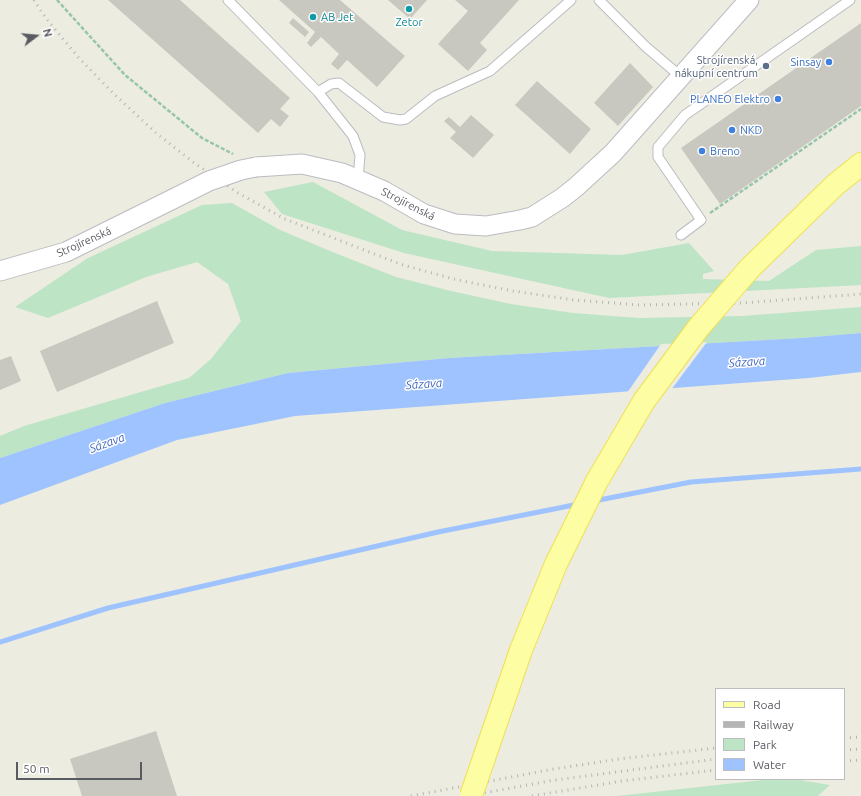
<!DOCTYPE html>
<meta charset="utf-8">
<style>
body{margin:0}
#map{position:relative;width:861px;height:796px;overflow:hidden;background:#ecece0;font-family:Ubuntu,sans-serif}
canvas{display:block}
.legend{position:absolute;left:715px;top:688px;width:130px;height:92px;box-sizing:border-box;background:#fff;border:1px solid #bdbdc0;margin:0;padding:5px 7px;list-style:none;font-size:12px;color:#595b62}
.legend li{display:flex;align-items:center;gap:8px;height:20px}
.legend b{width:20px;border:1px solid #bdbdc0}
.north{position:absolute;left:16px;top:16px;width:40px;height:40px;-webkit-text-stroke:3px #fff;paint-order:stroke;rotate:74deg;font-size:11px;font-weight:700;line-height:16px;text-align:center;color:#595b62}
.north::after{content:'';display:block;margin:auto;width:14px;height:18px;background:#595b62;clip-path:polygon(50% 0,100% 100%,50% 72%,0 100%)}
.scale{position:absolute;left:16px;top:762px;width:126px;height:18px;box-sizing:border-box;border:2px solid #595b62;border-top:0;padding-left:5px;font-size:12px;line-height:14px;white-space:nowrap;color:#595b62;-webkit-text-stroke:3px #fff;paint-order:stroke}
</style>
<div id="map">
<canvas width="861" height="796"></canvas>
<ul class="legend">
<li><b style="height:5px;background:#fdfea3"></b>Road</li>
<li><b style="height:5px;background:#b4b4b5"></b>Railway</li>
<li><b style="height:11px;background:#bde4c4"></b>Park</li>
<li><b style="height:11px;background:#9fc3fe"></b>Water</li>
</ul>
<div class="north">N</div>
<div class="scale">50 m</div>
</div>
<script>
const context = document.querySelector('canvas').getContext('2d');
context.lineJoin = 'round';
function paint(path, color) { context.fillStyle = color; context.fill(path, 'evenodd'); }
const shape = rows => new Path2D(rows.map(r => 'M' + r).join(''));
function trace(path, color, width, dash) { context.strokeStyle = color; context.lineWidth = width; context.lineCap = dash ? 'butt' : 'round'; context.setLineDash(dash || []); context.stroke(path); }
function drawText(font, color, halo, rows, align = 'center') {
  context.font = font + ' Ubuntu,sans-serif'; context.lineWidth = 3; context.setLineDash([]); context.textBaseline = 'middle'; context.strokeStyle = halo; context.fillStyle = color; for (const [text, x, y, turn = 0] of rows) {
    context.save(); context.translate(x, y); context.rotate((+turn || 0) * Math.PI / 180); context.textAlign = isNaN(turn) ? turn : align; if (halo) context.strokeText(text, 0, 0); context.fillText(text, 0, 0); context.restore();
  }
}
const green = shape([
 [313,182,402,230,492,251,622,255,689,243,714,271,703,274,703,279,769,281,816,250,861,246,861,285,609,298,404,253,282,214,264,192],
 [232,203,280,230,335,253,396,277,451,291,511,304,573,313,639,318,742,316,861,307,861,333,801,338,449,358,288,373,165,403,0,458,0,436,24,426,189,378,211,359,241,321,228,284,197,262,146,277,48,318,15,307,88,258,202,205],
 [772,779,793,779,830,785,818,796,617,796]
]);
const water = shape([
 [861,333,861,372,809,378,295,416,177,440,0,505,0,458,165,403,288,373,449,358,801,338]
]);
const pier = shape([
 [707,342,671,390,627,393,661,344]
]);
const stream = shape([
 [594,501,691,482,861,469],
 [0,642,108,608,438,532,579,504]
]);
const building = shape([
 [108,0,180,0,290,98,280,109,289,116,280,127,271,119,258,133],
 [279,0,340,0,405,56,377,87,347,60,338,70,331,64,339,54,321,37,311,47,307,43,315,32],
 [388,0,427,0,410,19],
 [455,0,519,0,480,43,487,50,468,71,438,44,468,11],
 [293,18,309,32,305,37,289,23],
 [861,23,861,106,720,204,681,148],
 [630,63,653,87,618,126,594,103],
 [537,81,591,129,570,154,515,105],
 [471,115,494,135,473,158,450,138,456,132,444,121,449,117,460,127],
 [157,301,174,343,57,392,40,351],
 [11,356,21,381,0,390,0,360],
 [156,731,177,796,82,796,70,759]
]);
const path = shape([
 [57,0,125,75,202,138,233,154],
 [710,213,861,109]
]);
const service = shape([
 [228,0,318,92,353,136,360,155,358,180],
 [599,0,645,46,680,76],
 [318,92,331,84,339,83,383,117,400,120,406,119,435,96,490,71,571,0],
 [681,235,701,220,658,157,658,147,685,115,850,0]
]);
const minor = shape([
 [256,167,302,164,342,173,384,191,424,214,455,224,486,226,520,220,532,217,562,198,576,187,613,153,749,0],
 [0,271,66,252,173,199]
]);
const primary = shape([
 [749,269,835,185,861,164]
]);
const rail = shape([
 [34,0,45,17,78,57,114,94,156,133,193,162,238,193,285,219,400,264,453,279,513,291,574,300,640,305,742,303,861,294],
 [844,738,861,737],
 [844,750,861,749],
 [844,761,861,760],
 [411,796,554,769,619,759,716,748],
 [467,796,555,780,716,759],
 [532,796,622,781,716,770]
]);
const minorBridge = shape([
 [173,199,209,181,241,170,256,167]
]);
const primaryBridge = shape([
 [471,796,521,650,556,564,597,481,644,401,699,327,749,269]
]);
const markers = [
 [409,9,4,"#0f9aa8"],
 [313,17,4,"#0f9aa8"],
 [829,62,4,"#3f7fe0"],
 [766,66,4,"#5c6f8a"],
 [778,99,4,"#3f7fe0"],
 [732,130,4,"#3f7fe0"],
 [702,151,4,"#3f7fe0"]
];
const cultureNames = [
 ["AB Jet",321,17],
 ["Zetor",409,22,"center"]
];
const serviceNames = [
 ["Strojírenská,",758,60],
 ["nákupní centrum",758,73]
];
const shopNames = [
 ["Sinsay",821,62],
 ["PLANEO Elektro",770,99],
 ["NKD",740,130,"left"],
 ["Breno",710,151,"left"]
];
const streetNames = [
 ["Strojírenská",408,204,27],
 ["Strojírenská",84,242,-24]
];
const waterNames = [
 ["Sázava",747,362,-4],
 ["Sázava",424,384,-4],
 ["Sázava",107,443,-20]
];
paint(green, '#bde4c4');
paint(water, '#9fc3fe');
paint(pier, '#ecece0');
trace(stream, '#9fc3fe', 5);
paint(building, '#c9c8c0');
trace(service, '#bbbcc2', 11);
trace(minor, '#bbbcc2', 21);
trace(primary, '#f0e056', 24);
trace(path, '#96c5ac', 2.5, [4, 2]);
trace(service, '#fff', 9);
trace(minor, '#fff', 19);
trace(primary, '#fdfea3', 22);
trace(rail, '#b4b4b5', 3, [1, 5]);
trace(minorBridge, '#bbbcc2', 21, []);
trace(primaryBridge, '#f0e056', 24, []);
trace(minorBridge, '#fff', 19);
trace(primaryBridge, '#fdfea3', 22);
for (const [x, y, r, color] of markers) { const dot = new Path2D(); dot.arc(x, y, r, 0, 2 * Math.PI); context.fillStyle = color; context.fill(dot); trace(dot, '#fff', 1.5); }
drawText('11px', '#0d838f', '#fff', cultureNames, 'left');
drawText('11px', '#4e5e75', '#fff', serviceNames, 'right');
drawText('11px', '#366cbe', '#fff', shopNames, 'right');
drawText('11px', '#595b62', '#fff', streetNames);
drawText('italic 12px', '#4269c1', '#fff', waterNames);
</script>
